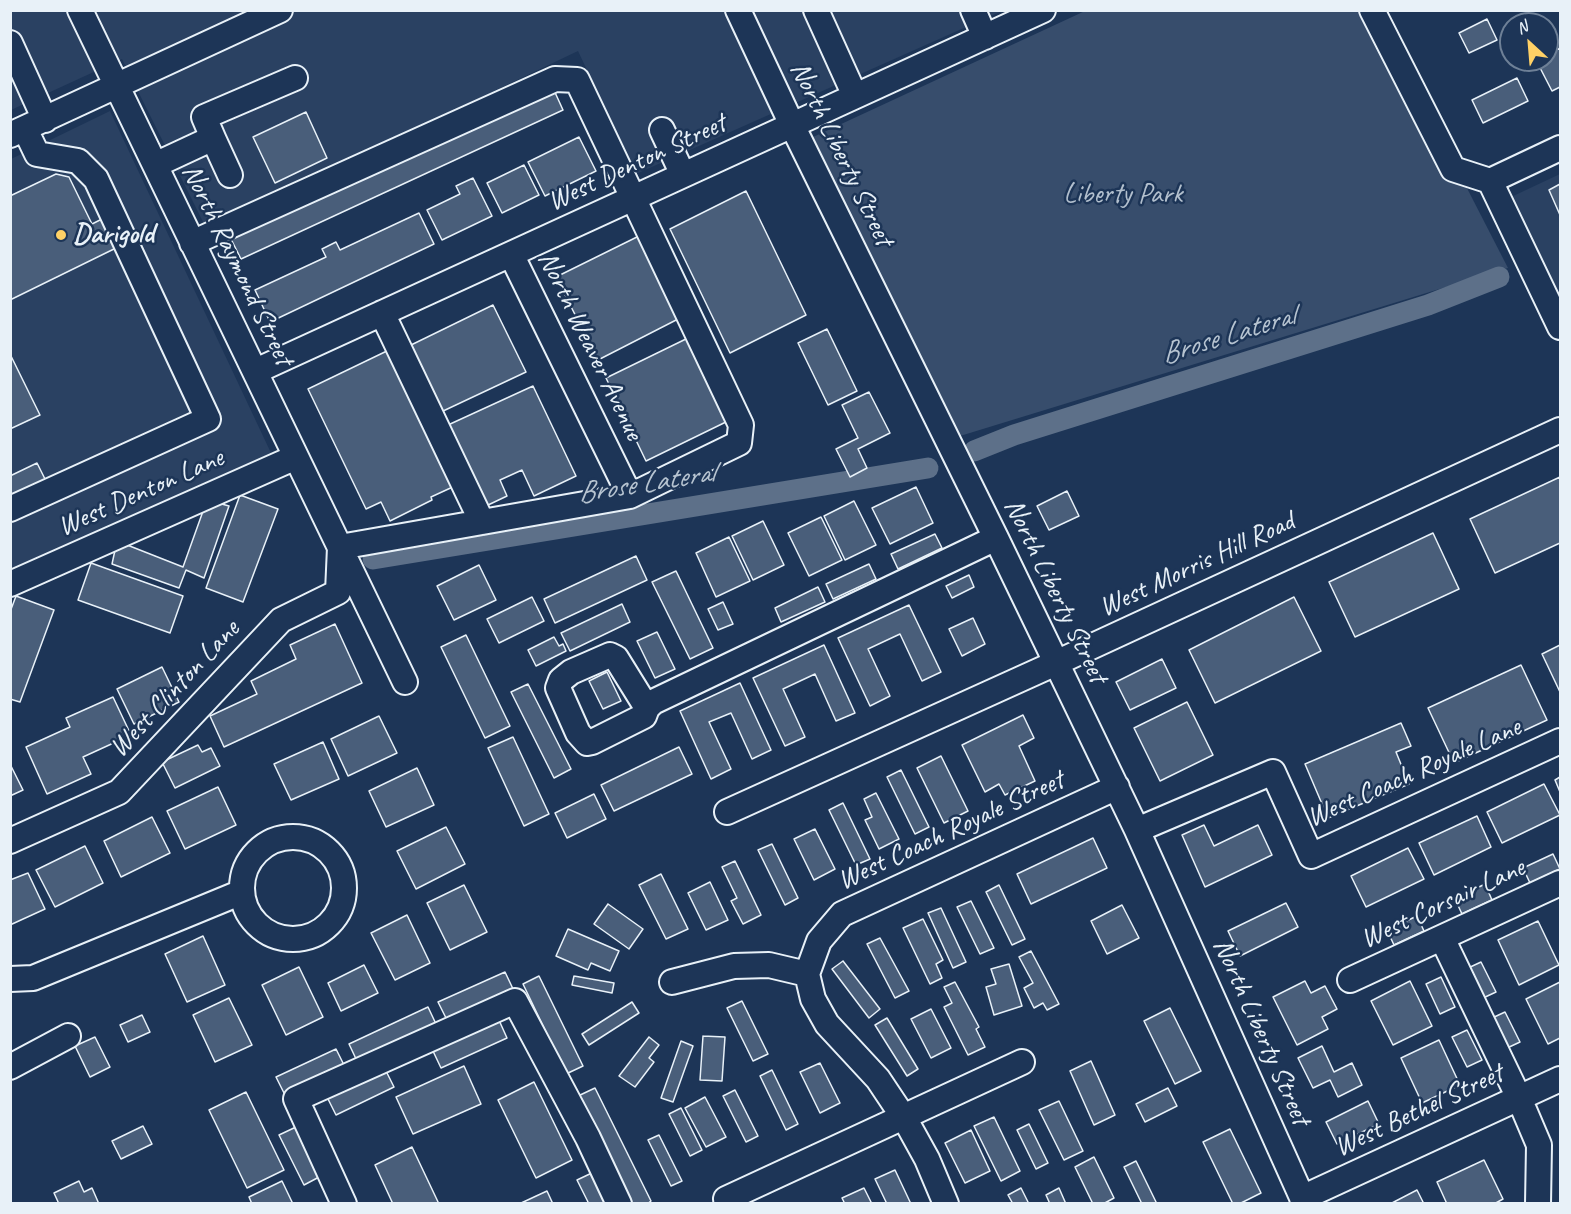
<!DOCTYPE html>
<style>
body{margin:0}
#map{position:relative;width:1571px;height:1214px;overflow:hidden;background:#1d3557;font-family:Caveat,sans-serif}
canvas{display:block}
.frame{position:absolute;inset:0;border:12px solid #e8f1f8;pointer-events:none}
.north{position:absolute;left:1499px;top:12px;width:60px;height:60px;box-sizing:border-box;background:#1d3557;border:2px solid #6e8097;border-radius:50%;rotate:334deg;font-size:16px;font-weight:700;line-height:24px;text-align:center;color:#e8f1f8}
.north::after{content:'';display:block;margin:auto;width:21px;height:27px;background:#ffd166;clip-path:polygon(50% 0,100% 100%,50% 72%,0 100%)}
</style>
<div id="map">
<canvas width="1571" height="1214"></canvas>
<div class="frame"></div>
<div class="north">N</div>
</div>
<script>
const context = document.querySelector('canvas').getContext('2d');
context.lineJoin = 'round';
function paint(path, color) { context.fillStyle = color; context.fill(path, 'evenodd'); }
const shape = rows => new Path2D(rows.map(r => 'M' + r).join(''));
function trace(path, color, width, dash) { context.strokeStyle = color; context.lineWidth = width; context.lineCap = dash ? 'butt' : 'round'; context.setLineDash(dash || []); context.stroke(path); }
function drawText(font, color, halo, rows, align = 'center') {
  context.font = font + ' Caveat,sans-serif'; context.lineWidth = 5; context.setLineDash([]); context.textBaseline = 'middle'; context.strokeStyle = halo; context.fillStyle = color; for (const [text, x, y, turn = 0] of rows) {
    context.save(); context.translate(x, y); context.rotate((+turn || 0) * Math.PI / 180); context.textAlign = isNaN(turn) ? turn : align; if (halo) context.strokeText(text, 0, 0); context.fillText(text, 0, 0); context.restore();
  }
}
const built = shape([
 [10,11,1002,11,636,174,578,51,206,228,122,59,11,110],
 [110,111,271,453,11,570,11,159],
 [1560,174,1560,307,1509,198]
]);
const green = shape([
 [1085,11,1376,11,1508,268,960,436,811,138]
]);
const canal = shape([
 [974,451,1014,435,1428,305,1499,277],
 [373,559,928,468]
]);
const building = shape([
 [1487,19,1497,40,1469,53,1459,33,1487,19],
 [1560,48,1560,87,1552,91,1536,60,1547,60,1547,54,1560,48],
 [1517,78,1528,101,1483,123,1472,100,1517,78],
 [553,88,563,110,241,259,230,237,553,88],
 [306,112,327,158,275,183,253,137,306,112],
 [579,137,596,171,545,196,528,162,579,137],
 [524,165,539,195,502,213,487,183,524,165],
 [56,174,69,177,92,224,104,218,118,247,10,300,10,196,56,174],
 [473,178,492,216,442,240,427,210,460,194,456,186,473,178],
 [1560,184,1560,215,1549,190,1560,184],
 [746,191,806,315,730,353,670,229,746,191],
 [419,213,434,244,270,322,255,290,326,257,322,249,336,242,340,250,419,213],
 [641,235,682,317,598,360,556,277,641,235],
 [493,305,526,372,441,412,409,346,493,305],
 [827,329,857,391,828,405,798,343,827,329],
 [690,337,730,420,646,461,606,378,690,337],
 [391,349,457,485,431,497,432,500,390,521,381,502,366,509,308,389,391,349],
 [10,354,40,415,10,429,10,354],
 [533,386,576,476,534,496,522,470,500,480,507,496,486,506,448,425,533,386],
 [869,392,890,433,858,449,867,468,850,477,836,449,858,438,842,405,869,392],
 [37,463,46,481,10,504,10,476,37,463],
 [1560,477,1560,543,1495,573,1470,519,1560,477],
 [916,487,933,523,890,544,872,508,916,487],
 [1067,491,1079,516,1049,530,1037,506,1067,491],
 [240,495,278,509,243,602,206,588,240,495],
 [207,500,229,506,204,578,186,570,179,588,112,564,117,541,183,567,207,500],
 [854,501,876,545,845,560,824,516,854,501],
 [821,517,842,560,809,576,788,533,821,517],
 [763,521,784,565,753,580,732,536,763,521],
 [1433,533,1459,589,1355,637,1329,582,1433,533],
 [935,534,942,548,898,569,891,554,935,534],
 [729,537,750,581,716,597,696,553,729,537],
 [636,556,647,580,555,623,544,599,636,556],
 [91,563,183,596,170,633,78,600,91,563],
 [869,564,876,579,833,599,826,584,869,564],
 [479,565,496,600,454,620,437,586,479,565],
 [676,571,713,648,690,659,652,582,676,571],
 [969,575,974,587,952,598,946,586,969,575],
 [818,587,825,602,781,622,775,608,818,587],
 [16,596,54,610,20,702,10,699,10,612,16,596],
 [532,597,544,621,499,643,487,619,532,597],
 [1294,597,1321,651,1215,703,1189,650,1294,597],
 [723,602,733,624,718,630,708,609,723,602],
 [622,604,630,622,570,651,561,633,622,604],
 [909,605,941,672,922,681,900,634,868,649,890,696,870,706,838,638,909,605],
 [973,618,985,644,962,656,949,629,973,618],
 [335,624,362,683,224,747,210,716,257,694,251,681,296,659,290,645,335,624],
 [657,632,675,669,655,678,637,641,657,632],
 [466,635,510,726,485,738,441,647,466,635],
 [554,637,559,646,563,644,566,651,536,666,528,650,554,637],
 [824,645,855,713,836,721,815,674,783,689,805,737,785,746,753,678,824,645],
 [1560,645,1560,692,1542,654,1560,645],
 [1162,659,1176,688,1130,710,1116,682,1162,659],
 [1521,665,1547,720,1454,763,1428,708,1521,665],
 [162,667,179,702,134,724,117,689,162,667],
 [607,672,621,701,603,709,589,681,607,672],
 [740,683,771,750,752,759,731,713,709,722,731,769,711,779,680,711,740,683],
 [528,684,571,769,554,778,511,692,528,684],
 [113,697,131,735,83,757,91,774,47,794,26,747,70,727,66,718,113,697],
 [1187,702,1213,755,1160,781,1134,728,1187,702],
 [1023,715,1034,738,1019,746,1035,781,1005,795,999,784,985,792,962,745,1023,715],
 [379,716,397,753,348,776,331,739,379,716],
 [1401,723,1411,746,1396,752,1409,784,1328,818,1305,764,1401,723],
 [513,737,549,814,524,826,488,748,513,737],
 [323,742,339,779,291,800,274,764,323,742],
 [198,745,202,752,211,748,220,766,175,788,162,762,198,745],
 [679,747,692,774,614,811,601,785,679,747],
 [941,756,968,811,944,823,917,768,941,756],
 [10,764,23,790,10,796,10,764],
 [417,768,434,805,386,827,369,791,417,768],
 [901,770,929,827,915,834,887,777,901,770],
 [1560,777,1560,792,1555,780,1560,777],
 [1544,784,1560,815,1502,843,1487,812,1544,784],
 [218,787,236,825,185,849,167,811,218,787],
 [876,793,899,839,879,849,865,820,872,817,864,799,876,793],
 [594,794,606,819,567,838,555,813,594,794],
 [843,803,870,859,856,865,829,810,843,803],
 [1477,816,1491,847,1434,875,1419,843,1477,816],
 [152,817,170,853,121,877,104,841,152,817],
 [1204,825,1214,846,1258,825,1272,855,1205,887,1182,835,1204,825],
 [446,827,465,864,416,889,397,851,446,827],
 [815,829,835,869,814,880,794,839,815,829],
 [1093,838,1107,868,1031,904,1017,874,1093,838],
 [772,844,798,898,785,905,758,850,772,844],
 [85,846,103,883,55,907,36,870,85,846],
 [1408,848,1424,879,1366,907,1351,876,1408,848],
 [1553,854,1560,869,1530,883,1523,868,1553,854],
 [735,861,761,915,743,924,731,901,737,898,722,867,735,861],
 [28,873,45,909,10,925,10,880,28,873],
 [661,874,688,929,666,939,639,885,661,874],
 [710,882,728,920,706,930,688,893,710,882],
 [1485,884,1492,900,1462,914,1455,899,1485,884],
 [464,885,487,932,450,950,427,903,464,885],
 [999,885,1025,939,1012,945,986,892,999,885],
 [971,901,994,948,980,954,957,907,971,901],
 [1286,903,1298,927,1240,956,1228,931,1286,903],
 [608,904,643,929,629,949,594,924,608,904],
 [1122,905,1139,938,1107,954,1091,921,1122,905],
 [941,908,966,962,953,968,928,913,941,908],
 [407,915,430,963,395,980,371,933,407,915],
 [1417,916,1424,931,1394,945,1387,930,1417,916],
 [923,919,943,960,936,964,942,978,930,984,903,928,923,919],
 [1538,921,1559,965,1519,985,1498,940,1538,921],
 [568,929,619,951,610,971,591,963,588,970,556,956,568,929],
 [203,936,225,985,187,1002,165,954,203,936],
 [880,938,909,991,895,998,867,944,880,938],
 [1031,951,1059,1004,1047,1010,1043,1003,1034,1008,1024,988,1033,983,1019,957,1031,951],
 [843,961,880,1009,869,1018,832,969,843,961],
 [1481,962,1496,992,1481,999,1466,969,1481,962],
 [1009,964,1022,1006,994,1015,986,987,996,984,991,969,1009,964],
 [364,965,378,993,341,1011,328,983,364,965],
 [299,967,323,1017,286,1035,262,985,299,967],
 [505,972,514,991,448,1022,438,1002,505,972],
 [539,976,583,1066,566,1074,523,984,539,976],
 [574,976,614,983,612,993,572,985,574,976],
 [1441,977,1455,1007,1440,1014,1426,984,1441,977],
 [1305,981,1311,993,1325,986,1337,1009,1322,1017,1328,1029,1297,1045,1273,997,1305,981],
 [1410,981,1432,1026,1393,1045,1371,1001,1410,981],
 [955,982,979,1027,976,1029,985,1047,968,1055,944,1007,952,1003,944,987,955,982],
 [1560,982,1560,1038,1548,1044,1526,999,1560,982],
 [229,998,252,1045,215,1062,193,1015,229,998],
 [742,1001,768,1054,753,1061,727,1008,742,1001],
 [632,1002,639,1013,589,1045,582,1034,632,1002],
 [428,1007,436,1024,357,1061,349,1044,428,1007],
 [1170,1008,1201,1071,1175,1084,1144,1021,1170,1008],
 [931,1009,951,1048,931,1058,911,1019,931,1009],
 [1505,1012,1520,1042,1505,1049,1490,1019,1505,1012],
 [142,1015,150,1032,128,1042,120,1025,142,1015],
 [498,1018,507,1038,441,1068,432,1049,498,1018],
 [887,1018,918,1069,907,1076,875,1025,887,1018],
 [1467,1030,1482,1060,1467,1067,1452,1037,1467,1030],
 [703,1036,725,1037,722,1081,700,1080,703,1036],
 [95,1037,110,1067,90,1077,75,1046,95,1037],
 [649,1037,659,1045,649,1058,654,1062,635,1087,619,1076,649,1037],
 [1439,1040,1460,1085,1422,1103,1401,1058,1439,1040],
 [681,1041,693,1046,673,1102,661,1098,681,1041],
 [1322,1046,1334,1072,1352,1063,1362,1085,1338,1097,1330,1080,1313,1088,1298,1058,1322,1046],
 [336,1049,345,1067,285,1095,276,1077,336,1049],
 [1091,1061,1115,1115,1094,1125,1070,1071,1091,1061],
 [820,1063,840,1103,820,1113,800,1072,820,1063],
 [464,1066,481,1104,413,1134,396,1097,464,1066],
 [385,1069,394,1087,336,1115,327,1097,385,1069],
 [772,1070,798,1124,786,1130,760,1076,772,1070],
 [534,1082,572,1160,536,1178,498,1100,534,1082],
 [595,1088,651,1201,647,1204,630,1204,578,1096,595,1088],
 [1168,1088,1177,1106,1145,1122,1136,1104,1168,1088],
 [735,1090,758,1136,746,1142,723,1096,735,1090],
 [246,1092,284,1170,247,1188,209,1110,246,1092],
 [705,1097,726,1137,706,1147,685,1108,705,1097],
 [1059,1101,1083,1151,1064,1160,1039,1110,1059,1101],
 [1368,1101,1379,1124,1337,1144,1326,1122,1368,1101],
 [681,1108,702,1150,690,1156,669,1114,681,1108],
 [994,1117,1020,1171,1001,1181,974,1126,994,1117],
 [1029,1124,1048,1163,1036,1169,1017,1130,1029,1124],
 [143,1126,152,1144,121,1159,112,1141,143,1126],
 [296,1127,321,1176,304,1185,279,1135,296,1127],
 [1230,1129,1261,1193,1239,1204,1233,1204,1203,1142,1230,1129],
 [971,1130,990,1171,965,1183,945,1143,971,1130],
 [659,1135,682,1181,671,1186,648,1140,659,1135],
 [412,1147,439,1204,393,1204,375,1165,412,1147],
 [1094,1157,1114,1198,1103,1204,1093,1204,1075,1167,1094,1157],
 [1484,1160,1503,1199,1494,1204,1447,1204,1437,1182,1484,1160],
 [1136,1161,1157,1204,1142,1204,1124,1167,1136,1161],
 [895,1170,911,1204,887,1204,875,1179,895,1170],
 [596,1171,612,1204,589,1204,577,1180,596,1171],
 [79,1181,84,1192,92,1188,99,1204,59,1204,54,1193,79,1181],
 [282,1181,293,1204,252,1204,249,1197,282,1181],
 [864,1188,872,1204,845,1204,842,1198,864,1188],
 [1021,1188,1029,1204,1013,1204,1008,1195,1021,1188],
 [1059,1188,1066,1204,1050,1204,1046,1195,1059,1188],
 [1417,1190,1424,1204,1390,1204,1417,1190],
 [547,1191,553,1204,519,1204,547,1191]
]);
const minor = shape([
 [80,10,405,682],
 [738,10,792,125,996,538,1137,830,1305,1204],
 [816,10,855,96],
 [973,10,985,37],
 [1372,10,1453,169,1490,181],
 [10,43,45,120],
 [662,130,683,175],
 [10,135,280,10],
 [213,138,230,175],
 [155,165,213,138,204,117,295,78],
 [1490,181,1560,327],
 [1490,181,1560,148],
 [511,254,630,496],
 [382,313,482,522],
 [256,371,1043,10],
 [10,509,208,419,96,179,78,161,37,154,25,129],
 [10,584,296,457],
 [647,708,616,658,610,655,571,672,561,680,558,688,578,733,587,743,592,742,644,716,647,708,653,702,996,538],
 [727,812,1056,663,1560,430],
 [1137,830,1273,772,1311,856,1560,741],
 '242 888a51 51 0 1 1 102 0a51 51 0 1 1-102 0Z',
 [10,841,119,792,281,620,338,592,340,547,630,496,739,443,741,425,577,80,555,79,192,243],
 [1442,938,1519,1098,1539,1145,1538,1204],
 [10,979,33,978,242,892],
 [1350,980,1560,883],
 [672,982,734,966,769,965,807,974],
 [10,1067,68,1036],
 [1302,1198,1560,1079],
 [726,1199,1022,1062],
 [344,1204,296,1099,515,1001,588,1138,619,1204],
 [946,1204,927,1159,906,1121,878,1079,827,1024,813,999,807,974,819,941,842,914,1117,787]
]);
const markers = [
 [61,235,6,"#ffd166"]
];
const streetNames = [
 ["North Liberty Street",841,154,64],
 ["West Denton Street",637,163,-25],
 ["North Raymond Street",237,265,64],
 ["North Weaver Avenue",590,346,64],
 ["West Denton Lane",141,493,-24],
 ["West Morris Hill Road",1197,565,-25],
 ["North Liberty Street",1055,591,64],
 ["West Clinton Lane",175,689,-47],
 ["West Coach Royale Lane",1414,773,-24],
 ["West Coach Royale Street",951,831,-25],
 ["West Corsair Lane",1443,904,-25],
 ["North Liberty Street",1261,1032,66],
 ["West Bethel Street",1419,1111,-25]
];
const parkNames = [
 ["Liberty Park",1123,195]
];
const poiNames = [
 ["Darigold",73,235]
];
const waterNames = [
 ["Brose Lateral",1228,336,-17],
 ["Brose Lateral",646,484,-9]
];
paint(built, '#2a4162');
paint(green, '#374d6c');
trace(canal, '#5d7089', 21);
paint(building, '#495e7a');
trace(building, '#e8f1f8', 1.5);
trace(minor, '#e8f1f8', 28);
trace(minor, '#1d3557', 24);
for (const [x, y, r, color] of markers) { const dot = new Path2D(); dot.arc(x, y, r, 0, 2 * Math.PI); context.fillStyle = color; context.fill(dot); trace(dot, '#1d3557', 2); }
drawText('28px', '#e8f1f8', '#1d3557', streetNames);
drawText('28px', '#b3c0ce', '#1d3557', parkNames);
drawText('bold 28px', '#e8f1f8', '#1d3557', poiNames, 'left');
drawText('italic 30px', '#b7c4d1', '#1d3557', waterNames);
</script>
